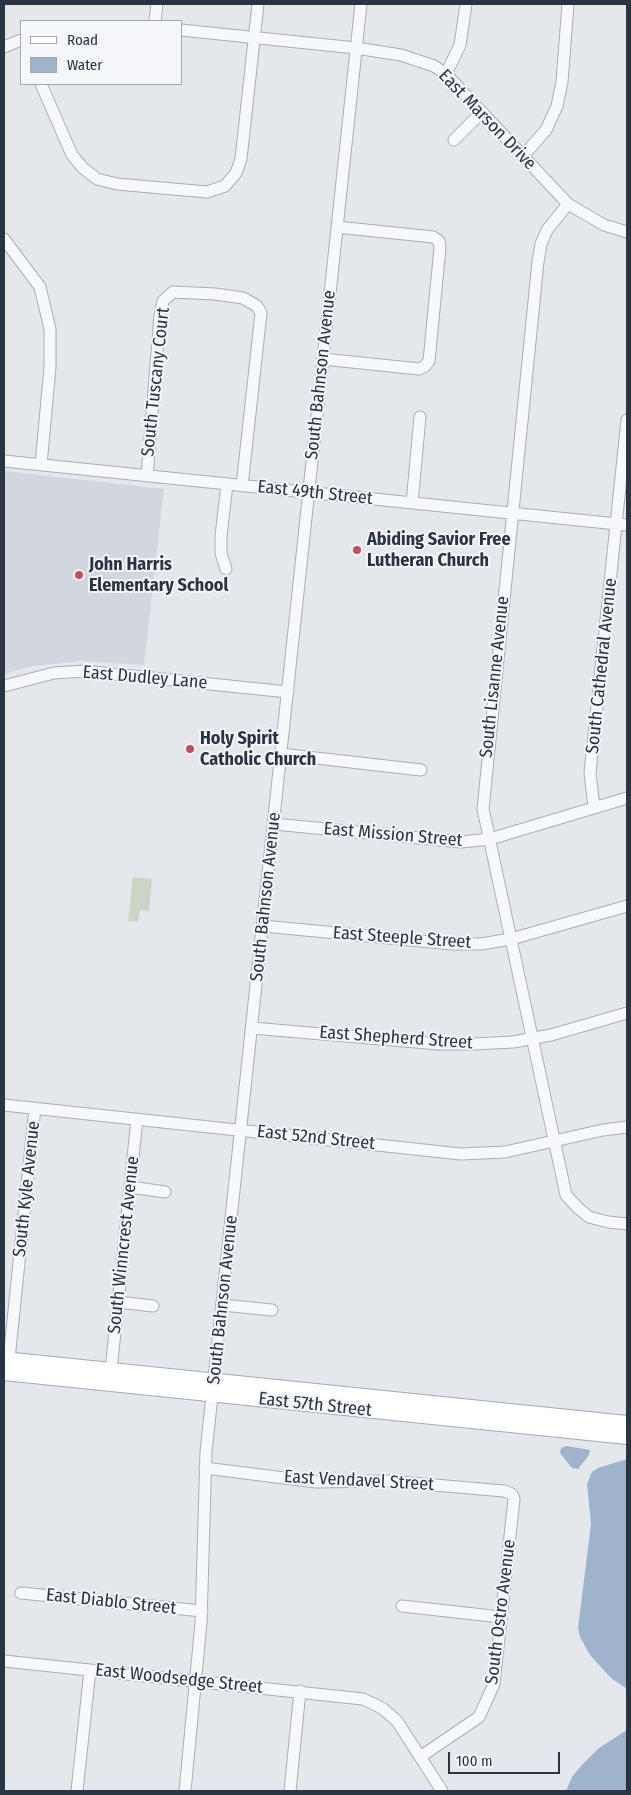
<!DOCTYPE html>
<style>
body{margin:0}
#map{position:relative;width:631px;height:1795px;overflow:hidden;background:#e4e7ec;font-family:"Fira Sans Condensed",sans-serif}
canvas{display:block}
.frame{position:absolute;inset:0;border:5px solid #2b3445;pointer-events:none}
.legend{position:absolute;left:20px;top:20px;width:162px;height:65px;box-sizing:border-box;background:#f4f6f9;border:1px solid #a4a8b1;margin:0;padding:6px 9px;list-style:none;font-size:15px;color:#2b3445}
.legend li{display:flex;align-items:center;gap:10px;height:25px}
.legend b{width:25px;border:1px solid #a4a8b1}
.scale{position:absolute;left:448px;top:1752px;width:112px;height:22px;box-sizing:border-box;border:2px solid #2b3445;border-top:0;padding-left:6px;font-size:15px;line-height:18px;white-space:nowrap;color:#2b3445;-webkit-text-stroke:4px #f4f6f9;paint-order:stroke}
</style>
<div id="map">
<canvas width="631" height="1795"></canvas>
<div class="frame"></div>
<ul class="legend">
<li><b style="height:6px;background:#fff"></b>Road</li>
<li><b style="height:14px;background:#9fb4cc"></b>Water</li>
</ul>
<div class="scale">100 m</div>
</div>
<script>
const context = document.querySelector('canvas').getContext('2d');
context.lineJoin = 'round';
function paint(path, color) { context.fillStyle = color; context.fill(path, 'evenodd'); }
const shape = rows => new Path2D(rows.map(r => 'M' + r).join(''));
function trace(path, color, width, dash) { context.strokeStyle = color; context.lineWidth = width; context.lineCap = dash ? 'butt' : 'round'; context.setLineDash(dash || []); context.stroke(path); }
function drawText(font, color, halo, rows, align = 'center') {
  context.font = font + ' "Fira Sans Condensed",sans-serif'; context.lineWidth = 4; context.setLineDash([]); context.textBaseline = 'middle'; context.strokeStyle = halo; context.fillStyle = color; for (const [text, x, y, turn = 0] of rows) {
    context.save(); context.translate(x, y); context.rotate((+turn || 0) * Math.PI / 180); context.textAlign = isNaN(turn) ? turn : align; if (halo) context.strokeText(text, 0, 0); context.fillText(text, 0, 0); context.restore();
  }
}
const built = shape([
 [4,471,164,489,144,665,82,661,33,666,4,674]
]);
const green = shape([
 [133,877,152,879,149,911,140,910,138,922,128,921]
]);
const water = shape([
 [567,1446,590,1450,589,1455,578,1469,572,1468,560,1453,561,1448],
 [627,1459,627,1689,611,1678,590,1655,580,1637,578,1628,591,1524,587,1484,592,1472,598,1468],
 [627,1730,627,1791,566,1791,572,1777,581,1766,599,1748]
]);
const minor = shape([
 [155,21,157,4],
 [181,30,356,48,401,55,434,66,446,74,568,204,604,225,627,232],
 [4,47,21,40],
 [446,74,460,45,466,4],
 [41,84,72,155,83,168,97,179,117,184,207,192,225,186,236,173,241,159,258,4],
 [454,140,482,112],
 [523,156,546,130,557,106,562,82,568,4],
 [568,204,547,230,541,244,538,262,483,809,566,1195,578,1208,589,1217,608,1222,627,1224],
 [4,239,40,287,50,329,50,367,41,465],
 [323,359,419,369,425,366,429,361,440,248,439,241,433,237,337,227],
 [4,461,627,525],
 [147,476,160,315,163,301,173,292,215,294,243,298,257,306,261,313,242,486],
 [412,503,420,417],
 [226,569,221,553,221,536,227,484],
 [4,686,54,673,84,671,288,692],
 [281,754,421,770],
 [594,807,590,773,627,420],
 [274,824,461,842,490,839,627,798],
 [263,926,452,944,481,944,511,939,627,906],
 [252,1028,439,1044,474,1044,513,1042,551,1035,627,1013],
 [4,1105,461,1154,505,1152,603,1130,627,1127],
 [130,1187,165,1192],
 [118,1302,153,1306],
 [222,1305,272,1310],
 [9,1359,35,1108],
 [111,1370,137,1119],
 [205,1468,316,1482,388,1481,504,1491,512,1494,514,1499,494,1684,479,1717,420,1757],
 [21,1593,202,1611],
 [402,1606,501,1617],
 [4,1661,363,1699,382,1708,397,1721,442,1791],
 [77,1791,90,1670],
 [185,1791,201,1623,206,1452,361,4],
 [290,1791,300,1691]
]);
const major = shape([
 [4,1359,627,1423],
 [4,1373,627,1437]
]);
const markers = [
 [357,550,5,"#d1495b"],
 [79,575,5,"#d1495b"],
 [190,749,5,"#d1495b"]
];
const streetNames = [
 ["East Marson Drive",487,120,46],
 ["South Bahnson Avenue",321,375,-84],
 ["South Tuscany Court",156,382,-84],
 ["East 49th Street",315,493,6],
 ["South Cathedral Avenue",602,666,-84],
 ["South Lisanne Avenue",495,677,-84],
 ["East Dudley Lane",145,678,5],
 ["East Mission Street",393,835,5],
 ["South Bahnson Avenue",266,897,-84],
 ["East Steeple Street",402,938,4],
 ["East Shepherd Street",396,1038,4],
 ["East 52nd Street",316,1138,6],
 ["South Kyle Avenue",27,1189,-84],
 ["South Winncrest Avenue",124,1245,-84],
 ["South Bahnson Avenue",223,1300,-84],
 ["East 57th Street",315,1405,6],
 ["East Vendavel Street",359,1481,3],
 ["East Diablo Street",111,1602,6],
 ["South Ostro Avenue",501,1612,-83],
 ["East Woodsedge Street",179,1679,6]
];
const poiNames = [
 ["Abiding Savior Free",367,540],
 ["Lutheran Church",367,561],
 ["John Harris",89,565],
 ["Elementary School",89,586],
 ["Holy Spirit",200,739],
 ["Catholic Church",200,760]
];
paint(built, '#d2d6de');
paint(green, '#c9d6c5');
paint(water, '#9fb4cc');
trace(minor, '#a9aeb7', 13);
trace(major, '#a3abb8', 16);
trace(minor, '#f7f8fa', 11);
trace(major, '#fff', 14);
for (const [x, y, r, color] of markers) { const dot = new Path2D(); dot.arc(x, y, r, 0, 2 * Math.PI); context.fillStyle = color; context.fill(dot); trace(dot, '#f4f6f9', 2); }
drawText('18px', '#2b3445', '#f4f6f9', streetNames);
drawText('bold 18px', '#2b3445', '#f4f6f9', poiNames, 'left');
</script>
